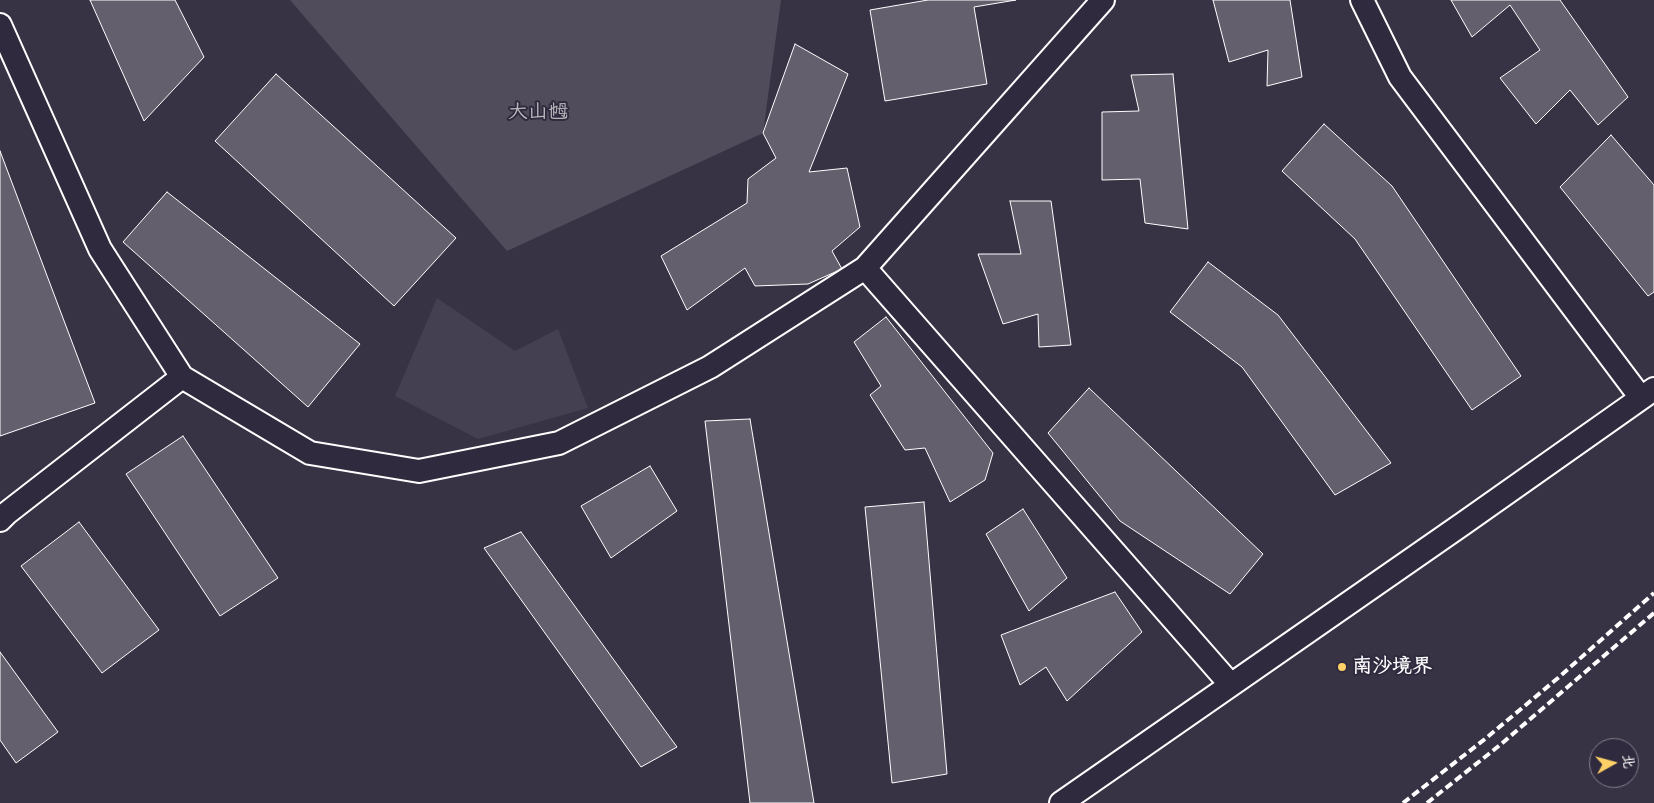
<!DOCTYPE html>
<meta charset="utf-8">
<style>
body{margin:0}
#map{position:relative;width:1654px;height:803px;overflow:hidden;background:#373345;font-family:Caveat,"LXGW WenKai TC",sans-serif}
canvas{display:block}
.north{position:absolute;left:1589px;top:738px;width:50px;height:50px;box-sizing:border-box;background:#2f2a3d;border:1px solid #827f8b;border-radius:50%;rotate:83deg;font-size:14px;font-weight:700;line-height:20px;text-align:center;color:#fff}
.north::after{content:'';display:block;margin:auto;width:18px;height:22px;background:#ffd166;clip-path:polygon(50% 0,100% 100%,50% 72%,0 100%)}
</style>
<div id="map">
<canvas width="1654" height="803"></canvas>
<div class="north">北</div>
</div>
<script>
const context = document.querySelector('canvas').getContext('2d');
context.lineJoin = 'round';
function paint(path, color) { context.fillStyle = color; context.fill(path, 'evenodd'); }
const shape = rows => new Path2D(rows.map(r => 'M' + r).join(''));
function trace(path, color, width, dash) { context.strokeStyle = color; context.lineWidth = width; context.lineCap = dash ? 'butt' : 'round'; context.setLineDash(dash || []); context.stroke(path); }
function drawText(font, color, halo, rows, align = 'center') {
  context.font = font + ' Caveat,"LXGW WenKai TC",sans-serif'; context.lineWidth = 4; context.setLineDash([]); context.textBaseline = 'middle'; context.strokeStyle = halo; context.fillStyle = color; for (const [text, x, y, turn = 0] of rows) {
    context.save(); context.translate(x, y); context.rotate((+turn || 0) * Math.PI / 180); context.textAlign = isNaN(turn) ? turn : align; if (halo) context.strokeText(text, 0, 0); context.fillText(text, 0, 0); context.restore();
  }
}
const built = shape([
 [437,298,515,351,558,329,588,408,478,439,395,396]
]);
const green = shape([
 [290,0,781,0,763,133,507,251]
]);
const building = shape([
 [90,0,175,0,204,57,144,121,90,0],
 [928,0,1016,0,974,7,987,84,885,101,870,10,928,0],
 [1213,0,1290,0,1302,77,1267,86,1268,50,1229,62,1213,0],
 [1451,0,1560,0,1628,97,1598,125,1570,90,1536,124,1500,78,1540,50,1510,5,1472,37,1451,0],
 [795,44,848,74,809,172,847,168,860,227,832,251,842,269,808,284,755,286,745,268,687,310,661,256,747,203,748,179,776,158,763,133,795,44],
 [276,74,456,238,394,306,215,141,276,74],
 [1173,74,1188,229,1145,223,1140,179,1102,180,1102,112,1139,111,1131,75,1173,74],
 [1324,124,1392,186,1521,376,1472,410,1355,239,1282,171,1324,124],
 [1611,135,1654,185,1654,292,1648,296,1560,187,1611,135],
 [0,151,95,403,0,436,0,151],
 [167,192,360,344,308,407,123,242,167,192],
 [1010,201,1051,201,1071,345,1039,347,1038,314,1003,324,978,254,1021,254,1010,201],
 [1208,262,1278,315,1391,463,1335,495,1242,367,1170,312,1208,262],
 [886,317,993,453,985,480,950,502,925,448,905,450,870,395,881,386,854,342,886,317],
 [1089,388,1263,554,1230,594,1120,521,1048,433,1089,388],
 [750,419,814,803,750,803,705,421,750,419],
 [183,436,278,578,220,616,126,474,183,436],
 [650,466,677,511,611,558,581,506,650,466],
 [924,502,947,774,892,783,865,507,924,502],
 [1023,509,1067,578,1029,611,986,534,1023,509],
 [79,522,159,630,102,673,21,566,79,522],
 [521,532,677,747,641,767,484,548,521,532],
 [1115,592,1142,632,1067,701,1046,667,1020,685,1001,635,1115,592],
 [0,652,58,732,16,763,0,740,0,652]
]);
const minor = shape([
 [1362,0,1400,77,1641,398],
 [0,25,100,249,182,377,310,453,419,471,559,443,710,367,865,268,1103,0],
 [865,268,1231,685],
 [0,520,7,513,182,377],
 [1061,803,1464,523,1654,389]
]);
const rail = shape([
 [1403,803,1485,739,1558,678,1654,593],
 [1427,803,1500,745,1654,613]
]);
const markers = [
 [1342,667,5,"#ffd166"]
];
const parkNames = [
 ["大山乸",538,113]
];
const poiNames = [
 ["南沙境界",1352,667]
];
paint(built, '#444051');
paint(green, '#514c5c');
paint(building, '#635f6d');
trace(building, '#fff', 1);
trace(minor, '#fff', 26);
trace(minor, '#2f2a3d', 22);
trace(rail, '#fff', 4, [8, 4]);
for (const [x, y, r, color] of markers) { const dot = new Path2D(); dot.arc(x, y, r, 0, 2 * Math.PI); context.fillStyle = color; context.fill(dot); trace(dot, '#2f2a3d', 2); }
drawText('20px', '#b9b7be', '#2f2a3d', parkNames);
drawText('bold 20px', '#fff', '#2f2a3d', poiNames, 'left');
</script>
